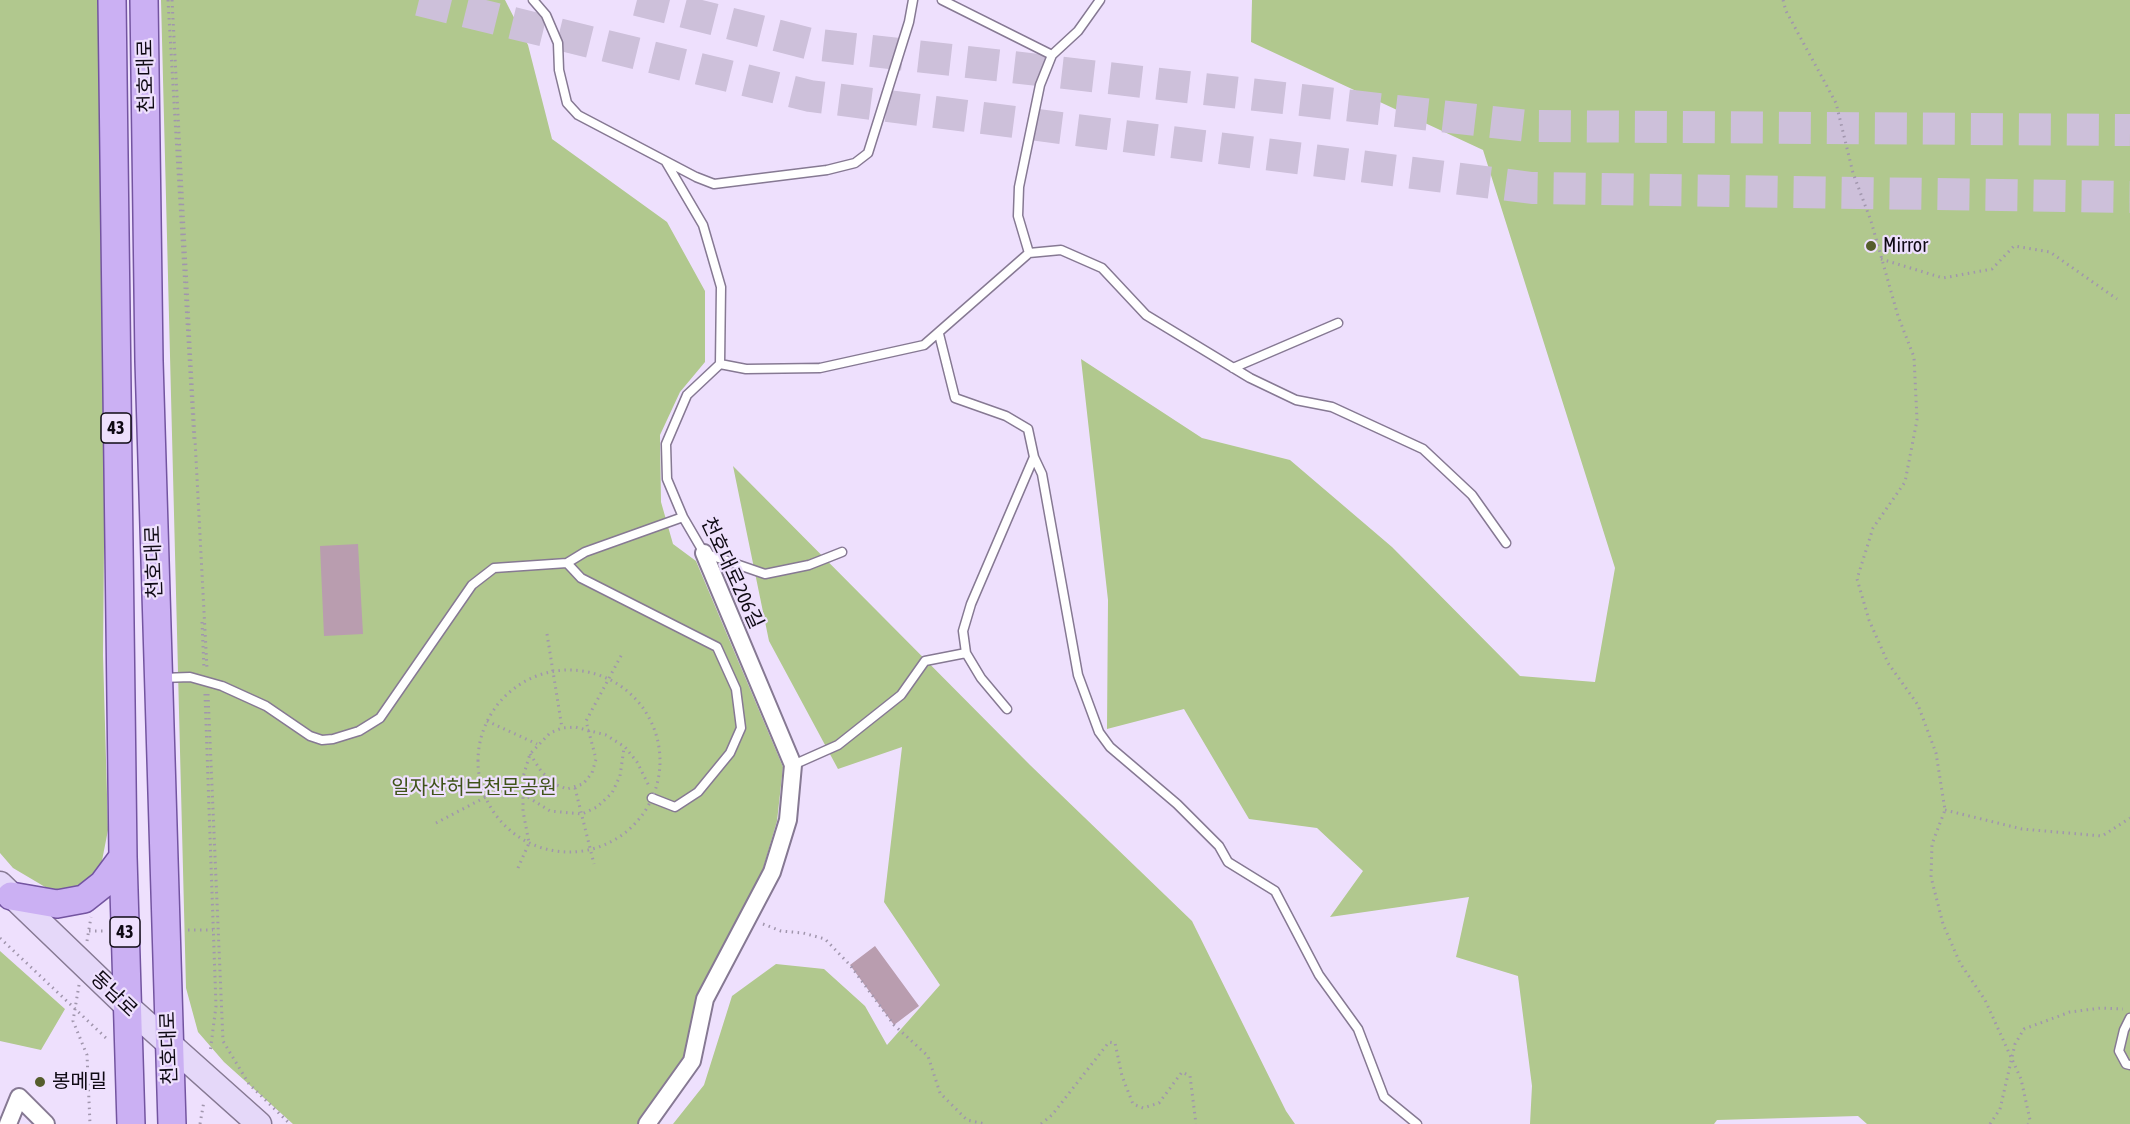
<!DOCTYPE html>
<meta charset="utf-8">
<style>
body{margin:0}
canvas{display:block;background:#eee0fd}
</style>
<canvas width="2130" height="1124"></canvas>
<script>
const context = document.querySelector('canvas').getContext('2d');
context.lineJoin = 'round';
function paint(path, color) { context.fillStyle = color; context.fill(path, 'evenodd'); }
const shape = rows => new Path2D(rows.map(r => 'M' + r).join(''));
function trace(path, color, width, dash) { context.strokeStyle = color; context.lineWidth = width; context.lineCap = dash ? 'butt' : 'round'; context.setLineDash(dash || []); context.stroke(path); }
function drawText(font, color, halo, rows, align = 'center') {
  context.font = font + ' "Asap Condensed","Noto Sans KR",sans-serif'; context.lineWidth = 4.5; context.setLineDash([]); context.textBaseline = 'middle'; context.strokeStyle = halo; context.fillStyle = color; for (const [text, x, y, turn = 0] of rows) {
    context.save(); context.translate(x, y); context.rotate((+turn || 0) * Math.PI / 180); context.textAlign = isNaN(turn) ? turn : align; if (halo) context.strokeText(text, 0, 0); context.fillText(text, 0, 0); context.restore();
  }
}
const green = shape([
 [0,0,109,0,103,655,108,830,99,876,82,889,57,894,13,868,0,853],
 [161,0,505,0,528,45,552,139,667,222,705,291,705,362,680,392,660,435,661,502,673,544,696,561,783,767,777,821,762,872,696,1000,684,1062,637,1124,293,1124,224,1062,198,1032,186,988],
 [1252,0,2130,0,2130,1124,1867,1124,1858,1116,1717,1120,1714,1124,1530,1124,1532,1086,1518,976,1456,957,1469,897,1330,917,1363,871,1317,828,1249,819,1184,709,1107,729,1108,600,1081,359,1202,438,1290,460,1392,547,1520,676,1595,682,1615,568,1483,150,1251,42],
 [733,466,1030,765,1192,921,1286,1111,1295,1124,673,1124,704,1085,732,996,776,964,824,969,865,1006,887,1045,940,985,884,902,902,747,838,769,769,641],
 [0,951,65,1009,41,1050,0,1041]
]);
const building = shape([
 [358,544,363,634,324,636,320,546],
 [875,946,919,1006,894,1025,850,965]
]);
const motorwayTunnel = shape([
 [419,0,810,96,1532,188,2130,197],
 [637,0,811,44,1528,126,2130,130]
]);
const path = shape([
 [168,0,194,441],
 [172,0,207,669],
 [1783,0,1786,11,1836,103,1853,173,1871,221,1898,316,1914,357,1917,420,1905,482,1873,528,1857,579,1869,620,1888,663,1918,705,1936,753,1945,810,1932,844,1931,877,1943,924,1960,963,1985,1000,2021,1079,2030,1120,2028,1124],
 [1881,259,1943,278,1992,269,2014,246,2050,252,2117,299],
 [202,622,204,669],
 [547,634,562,728],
 '478 761a91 91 0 1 1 182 0a91 91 0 1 1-182 0Z',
 [205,694,216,1006,210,1053],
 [208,694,223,1041,249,1084,290,1124],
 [487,721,537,744],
 [530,754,541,771,554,784,567,789,583,784,592,773,596,759,586,721,622,654],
 [575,788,594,864],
 [523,794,550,811,582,814,597,807,612,793,620,776,624,748],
 [1945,810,2022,829,2102,836,2130,818],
 [436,823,522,778],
 [518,868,529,843,523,811,523,777,530,754,550,733,562,728,575,727,606,735,625,747,637,762,649,786],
 [763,924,781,931,803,933,825,939,850,965,894,1025,928,1056,940,1093,967,1120,985,1124],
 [188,930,213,930],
 [89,931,104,931],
 [0,938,106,1038],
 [87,941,91,917],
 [79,985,73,1021,87,1055,90,1124],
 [200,1124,204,1101],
 [1041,1124,1052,1115,1109,1042,1115,1043,1122,1076,1133,1104,1143,1108,1159,1103,1182,1072,1190,1076,1196,1124],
 [1990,1124,2000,1109,2015,1044,2024,1029,2070,1012,2101,1008,2123,1009]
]);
const service = shape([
 [533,0,546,15,558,43,559,70,567,103,578,115,696,177,714,184,827,170,855,163,868,153,909,22,913,0],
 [942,0,1052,55],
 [666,162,703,225,721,287,720,364,687,395,666,444,667,479,683,517],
 [1029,253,1018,216,1019,187,1040,85,1052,55,1078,31,1100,0],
 [939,334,955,398,1006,416,1028,429,1034,457,971,604,963,631,966,653,981,678,1007,709],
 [720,364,746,369,820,368,924,345,1029,253,1061,250,1102,268,1146,315,1250,378,1296,400,1332,407,1423,449,1472,495,1506,543],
 [1233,368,1338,323],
 [1034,457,1042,474,1078,675,1099,732,1110,747,1177,804,1219,846,1228,862,1275,891,1319,975,1358,1029,1384,1097,1417,1124],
 [567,563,581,578,717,647,736,689,741,728,730,753,698,792,675,807,652,798],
 [162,678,190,677,222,686,266,706,310,736,322,740,333,739,359,731,380,718,472,585,494,568,567,563,585,552,683,517,704,553,765,574,809,565,842,552],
 [793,765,838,745,901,695,925,661,966,653],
 [2130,1018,2124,1030,2119,1051,2126,1064,2130,1065]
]);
const minor = shape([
 [8,1124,19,1097,46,1124],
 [647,1124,692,1061,705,999,772,872,788,820,793,765,704,553]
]);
const secondary = shape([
 [0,884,128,1007,259,1124]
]);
const primary = shape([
 [112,0,123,857,131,1124],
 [144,0,149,361,172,1124],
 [11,896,57,904,84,899,103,884,123,857]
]);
const markers = [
 [1871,246,6,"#555d2c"],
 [40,1082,6,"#555d2c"]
];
const shields = [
 [116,428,30],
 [125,932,30]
];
const shieldNames = [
 ["43",116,428],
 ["43",125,932]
];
const streetNames = [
 ["천호대로",146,76,-91],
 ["천호대로",154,562,-92],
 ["천호대로206길",732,573,65],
 ["동남로",114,994,44],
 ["천호대로",169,1048,-92]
];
const poiNames = [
 ["Mirror",1883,246],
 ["봉메밀",52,1082]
];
const parkNames = [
 ["일자산허브천문공원",474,788]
];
paint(green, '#b1c88e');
paint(building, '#b99daf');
trace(motorwayTunnel, '#cdc0da', 32, [32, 16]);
trace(service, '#867993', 11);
trace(minor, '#867993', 20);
trace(secondary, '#867993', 27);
trace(primary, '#7354a0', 30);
trace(path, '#a196ad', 3, [1.5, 4.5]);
trace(service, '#fff', 8);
trace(minor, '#fff', 16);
trace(secondary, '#e5d8f9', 24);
trace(primary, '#cbb0f3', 27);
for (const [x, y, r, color] of markers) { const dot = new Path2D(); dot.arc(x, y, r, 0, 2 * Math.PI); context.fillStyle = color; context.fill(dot); trace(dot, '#eee0fd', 2); }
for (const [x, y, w] of shields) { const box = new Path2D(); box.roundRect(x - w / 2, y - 15, w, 30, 4.5); context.fillStyle = '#eee0fd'; context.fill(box); trace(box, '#0f0a14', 1.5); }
drawText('bold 18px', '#0f0a14', null, shieldNames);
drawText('20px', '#0f0a14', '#eee0fd', streetNames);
drawText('20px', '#0f0a14', '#eee0fd', poiNames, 'left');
drawText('20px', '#3f5319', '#eee0fd', parkNames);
</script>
